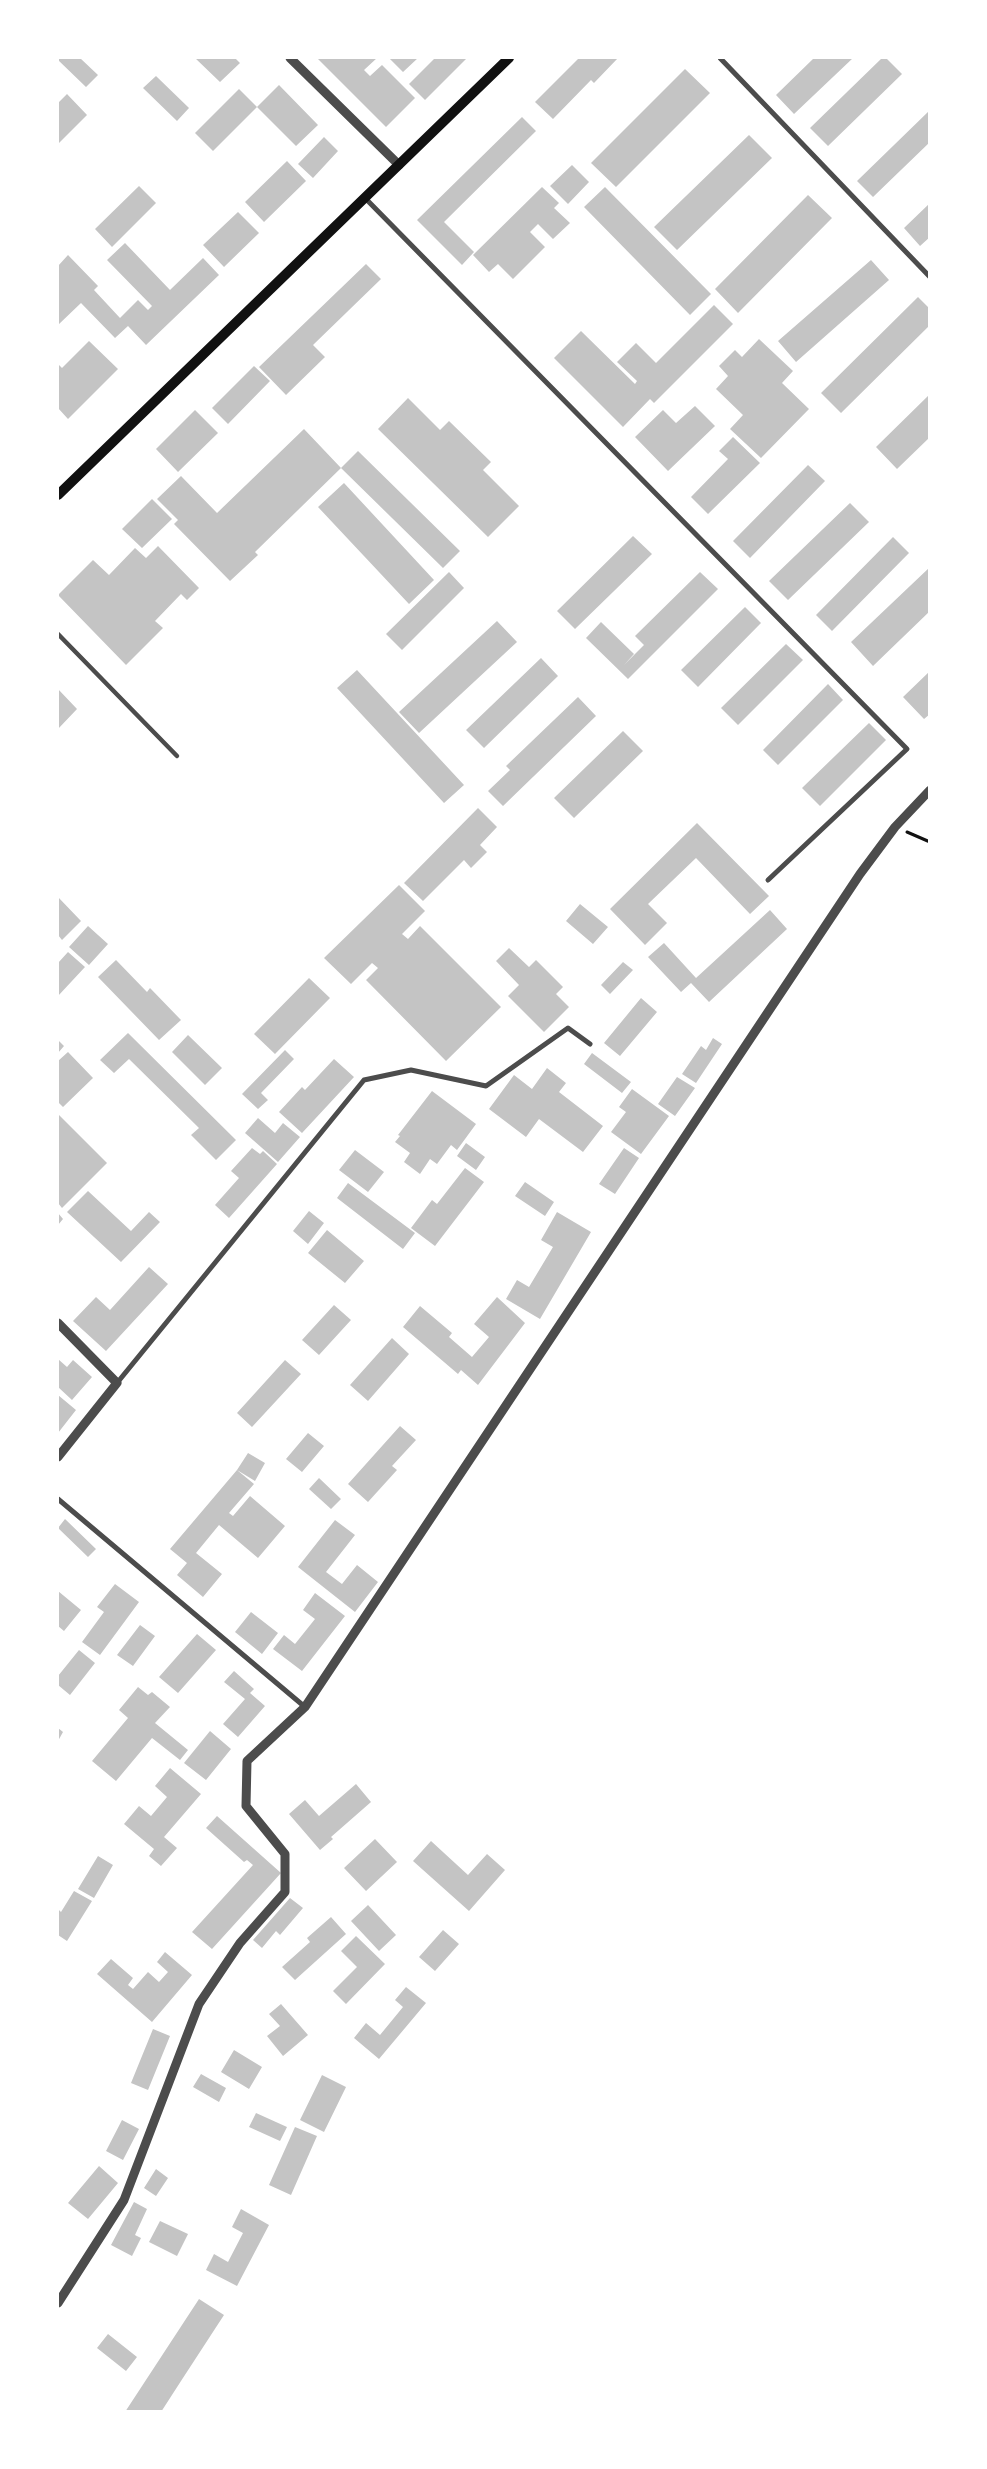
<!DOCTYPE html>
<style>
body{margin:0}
#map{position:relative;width:987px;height:2469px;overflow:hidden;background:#fff;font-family:"Public Sans",sans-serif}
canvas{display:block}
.frame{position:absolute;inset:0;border:59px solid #fff;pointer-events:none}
</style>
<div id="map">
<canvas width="987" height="2469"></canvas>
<div class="frame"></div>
</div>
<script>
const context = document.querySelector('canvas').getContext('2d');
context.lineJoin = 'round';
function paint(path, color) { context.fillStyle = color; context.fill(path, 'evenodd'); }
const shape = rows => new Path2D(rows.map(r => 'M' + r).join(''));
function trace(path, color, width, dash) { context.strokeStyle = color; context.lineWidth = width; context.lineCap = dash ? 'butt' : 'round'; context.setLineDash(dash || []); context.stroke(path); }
const building = shape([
 [58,58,80,58,98,75,86,87,58,60],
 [195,58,235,58,240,63,220,82],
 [317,58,377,58,364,70,370,76,382,65,415,98,386,127],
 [389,58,418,58,403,72],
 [435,58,467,58,425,100,409,84],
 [579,58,618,58,594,83,591,80,553,119,535,102],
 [814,58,853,58,794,114,776,95],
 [882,58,886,58,902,74,828,146,810,128],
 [685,69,710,93,616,187,591,163],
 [156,76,189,108,177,121,143,88],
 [279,85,318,125,296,146,257,107],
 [239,89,257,107,213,151,195,133],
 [67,94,87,115,58,144,58,103],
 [930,110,930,142,873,197,857,181],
 [522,117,536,131,444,222,474,252,462,265,417,220],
 [749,135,772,158,677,250,654,227],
 [324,137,338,151,313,178,298,164],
 [287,161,306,181,264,222,245,202],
 [572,165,589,182,568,204,550,186],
 [139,186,156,203,112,247,95,229],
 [542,187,559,203,554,208,570,223,553,239,538,224,530,232,545,247,513,279,498,264,489,272,473,255],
 [605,187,711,294,690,315,584,207],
 [808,195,832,218,738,313,715,289],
 [930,203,930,237,920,246,904,228],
 [238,212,259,233,224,267,203,245],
 [125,243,170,290,203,258,219,275,146,345,128,326,115,338,81,303,58,325,58,266,68,255,98,286,94,290,120,318,138,300,148,310,152,306,107,260],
 [871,260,889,280,796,362,778,341],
 [366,264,381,279,313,345,325,357,286,395,259,367],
 [918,297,930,309,930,325,841,413,821,393],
 [714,305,733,324,654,403,650,399,623,427,554,358,581,331,635,384,637,381,617,362,636,343,656,363],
 [759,339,793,371,782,383,809,409,761,458,730,429,743,415,716,389,728,376,719,366,735,350,742,357],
 [89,341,118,369,68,419,58,408,58,364,62,368],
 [254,366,270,381,228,424,212,408],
 [930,394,930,437,897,469,876,447],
 [408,398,440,430,449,421,491,462,483,470,519,506,488,537,378,429],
 [695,406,715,426,668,471,635,437,663,410,676,423],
 [195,410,218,433,178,472,156,449],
 [304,429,341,468,255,552,258,555,230,581,174,524,178,520,157,499,181,476,217,513],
 [733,437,760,463,708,514,691,497,728,459,719,451],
 [358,451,460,551,443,568,341,468],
 [808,465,825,481,750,558,733,541],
 [344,483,434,580,409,604,318,507],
 [152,499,172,519,142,548,122,529],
 [850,503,869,522,788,600,769,581],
 [633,536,652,554,575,629,557,611],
 [893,537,909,553,832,631,816,615],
 [158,546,199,588,187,600,181,594,155,621,163,628,126,665,58,595,93,560,109,575,135,548,146,558],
 [930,567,930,611,873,666,851,642],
 [449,572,464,588,402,650,386,634],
 [700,572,718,589,628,679,586,638,601,622,634,654,624,665,644,645,635,636],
 [745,607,761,623,698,687,681,670],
 [497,621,517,642,419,733,399,712],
 [786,644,803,660,738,725,721,708],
 [541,658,558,676,484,748,466,730],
 [357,670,464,785,444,803,337,688],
 [930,671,930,714,924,719,903,697],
 [828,684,843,700,778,765,763,750],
 [58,689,77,709,58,729],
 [578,697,596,716,503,806,488,791,510,770,506,766],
 [869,723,886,740,820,806,802,788],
 [623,731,643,751,574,818,554,798],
 [478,808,497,827,480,845,487,852,471,868,464,860,423,901,404,883],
 [697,823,769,896,750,914,696,858,648,904,667,923,645,945,610,909],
 [399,885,425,911,402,934,408,939,420,926,501,1007,446,1061,366,980,378,968,372,963,351,984,324,958],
 [58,897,81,921,62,940,58,935],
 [580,904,608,927,593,944,566,921],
 [770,910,787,929,709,1002,691,983,681,992,648,957,664,943,696,978],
 [88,926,108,944,89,965,69,947],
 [509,948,529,967,536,960,563,987,556,994,569,1007,544,1032,508,996,519,985,496,961],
 [68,952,85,967,58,996,58,963],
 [116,960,147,992,150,988,181,1020,159,1040,98,977],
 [623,962,633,970,610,994,601,985],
 [309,978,330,998,275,1054,254,1034],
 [641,998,657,1012,620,1056,604,1043],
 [128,1033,236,1140,216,1160,191,1135,199,1128,129,1059,114,1073,100,1060],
 [188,1035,222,1068,205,1085,172,1052],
 [713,1038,722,1044,696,1083,682,1074,701,1046,706,1050],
 [58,1040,64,1046,58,1053],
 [285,1050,294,1059,261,1093,268,1100,258,1109,242,1094],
 [68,1052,93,1078,63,1107,58,1102,58,1061],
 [592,1053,631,1082,622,1093,584,1064],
 [334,1059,354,1077,302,1133,279,1112,302,1087,305,1090],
 [547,1068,566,1083,559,1092,603,1126,583,1152,539,1119,526,1137,489,1109,514,1075,532,1089],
 [677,1077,695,1088,675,1116,658,1104],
 [632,1089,669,1116,641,1154,611,1132,626,1112,619,1107],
 [432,1091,476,1124,457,1150,451,1145,437,1164,430,1159,420,1174,404,1162,410,1153,395,1142,400,1136,398,1135],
 [58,1114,107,1163,62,1208,58,1203],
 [258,1118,275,1133,283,1123,300,1137,278,1162,245,1133],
 [466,1143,485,1157,476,1170,457,1156],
 [252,1148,260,1154,263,1151,277,1164,229,1218,215,1205,239,1178,231,1171],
 [624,1148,639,1158,615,1194,599,1184],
 [355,1150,384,1172,368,1192,339,1170],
 [465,1168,484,1182,435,1246,411,1228,432,1200,437,1204],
 [525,1182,554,1202,545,1216,515,1196],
 [348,1183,415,1233,403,1249,337,1198],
 [88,1191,131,1231,149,1212,160,1222,121,1262,67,1212],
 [309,1211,324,1223,308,1244,293,1231],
 [557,1212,591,1232,540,1319,506,1299,517,1280,529,1287,553,1247,541,1240],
 [58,1213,63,1219,58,1225],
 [327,1230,364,1261,345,1283,308,1253],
 [149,1267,168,1284,106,1351,73,1321,96,1297,110,1310],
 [497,1297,525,1323,478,1385,461,1370,458,1374,403,1327,420,1306,452,1333,449,1337,472,1357,489,1337,474,1324],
 [334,1305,351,1320,319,1355,302,1340],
 [392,1338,409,1354,368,1401,350,1385],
 [58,1359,67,1367,73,1360,92,1377,72,1400,58,1387],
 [285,1360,301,1374,252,1427,237,1413],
 [58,1395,76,1410,58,1433],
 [400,1426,416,1440,392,1466,397,1470,368,1502,348,1484],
 [308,1433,324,1446,302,1472,286,1459],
 [248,1453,265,1463,255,1481,237,1470],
 [237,1470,254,1484,229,1513,233,1516,250,1496,285,1526,258,1558,219,1525,196,1553,222,1574,203,1597,177,1575,187,1563,170,1549],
 [319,1478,341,1499,331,1509,309,1489],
 [65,1519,96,1549,88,1557,58,1528],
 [335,1520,355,1535,326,1572,342,1584,357,1565,378,1582,355,1612,298,1567],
 [115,1584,139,1602,100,1655,82,1642,104,1612,97,1607],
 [58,1591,81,1610,64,1631,58,1626],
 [315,1593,345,1616,302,1671,273,1649,284,1635,295,1644,315,1619,303,1610],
 [251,1612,278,1633,262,1654,235,1632],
 [140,1625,155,1636,133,1666,117,1655],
 [197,1634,216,1650,178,1693,159,1677],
 [79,1650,95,1663,70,1695,58,1685,58,1676],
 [234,1671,254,1689,250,1693,265,1706,238,1737,223,1724,245,1699,224,1682],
 [138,1687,148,1695,152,1692,170,1707,155,1723,188,1750,180,1760,152,1738,116,1781,92,1761,128,1718,119,1710],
 [58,1728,63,1732,58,1741],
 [210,1731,231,1749,206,1780,184,1763],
 [170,1768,201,1794,164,1837,177,1848,161,1866,149,1856,154,1849,124,1824,139,1806,151,1816,167,1797,155,1786],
 [356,1784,371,1802,331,1837,333,1839,320,1850,289,1814,305,1800,319,1816],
 [217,1816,281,1873,212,1949,192,1932,253,1865,247,1860,244,1862,206,1828],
 [375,1839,397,1862,366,1891,344,1868],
 [431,1841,468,1875,487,1854,505,1870,469,1911,413,1861],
 [98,1856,113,1865,94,1898,78,1889],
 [74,1891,92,1901,67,1941,58,1935,58,1909,61,1912],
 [290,1898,303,1908,280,1935,276,1931,262,1948,253,1940],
 [368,1905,396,1935,379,1951,351,1921],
 [331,1917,346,1934,295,1980,282,1967,310,1942,307,1938],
 [443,1930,459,1944,435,1971,419,1957],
 [356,1936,385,1964,346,2004,333,1991,357,1967,341,1951],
 [165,1952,192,1975,152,2022,97,1974,111,1959,133,1978,128,1985,133,1989,148,1972,159,1982,168,1972,157,1962],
 [406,1987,426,2003,379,2059,354,2038,366,2023,380,2035,403,2007,395,2000],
 [281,2004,308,2035,283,2056,267,2036,280,2026,269,2014],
 [153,2029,170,2036,148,2090,131,2083],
 [234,2050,262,2067,249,2089,221,2072],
 [201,2074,226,2088,219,2102,193,2087],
 [322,2075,346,2087,324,2132,300,2120],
 [256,2113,287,2127,280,2141,249,2127],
 [122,2120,139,2129,123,2160,106,2151],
 [295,2127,317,2136,291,2195,269,2185],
 [99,2166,118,2183,88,2219,68,2203],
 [156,2169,168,2178,156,2196,144,2188],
 [134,2202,147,2209,135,2235,141,2238,132,2256,111,2245],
 [241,2209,269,2225,237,2286,206,2270,214,2254,228,2262,243,2233,232,2227],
 [160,2221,188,2234,177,2256,149,2242],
 [199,2299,224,2315,181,2381,161,2412,125,2412],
 [108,2334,137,2357,126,2371,97,2348]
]);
const path = shape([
 [907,832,930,842]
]);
const pedestrian = shape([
 [58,634,177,756]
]);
const minor = shape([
 [720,58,930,277],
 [365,198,907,749,768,880],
 [117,1383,364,1080,411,1070,486,1086,568,1028,590,1044],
 [58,1499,305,1707]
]);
const tertiary = shape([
 [290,58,399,165],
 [58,1323,117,1383,58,1457],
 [58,2303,124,2200,199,2004,240,1943,285,1892,285,1854,246,1806,247,1761,305,1707,860,874,895,827,930,790]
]);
const secondary = shape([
 [58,495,509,58]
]);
paint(building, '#c4c4c4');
trace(path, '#111', 3);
trace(pedestrian, '#4c4c4c', 4.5);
trace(minor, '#4c4c4c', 5);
trace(tertiary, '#4c4c4c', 9);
trace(secondary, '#111', 10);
</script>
